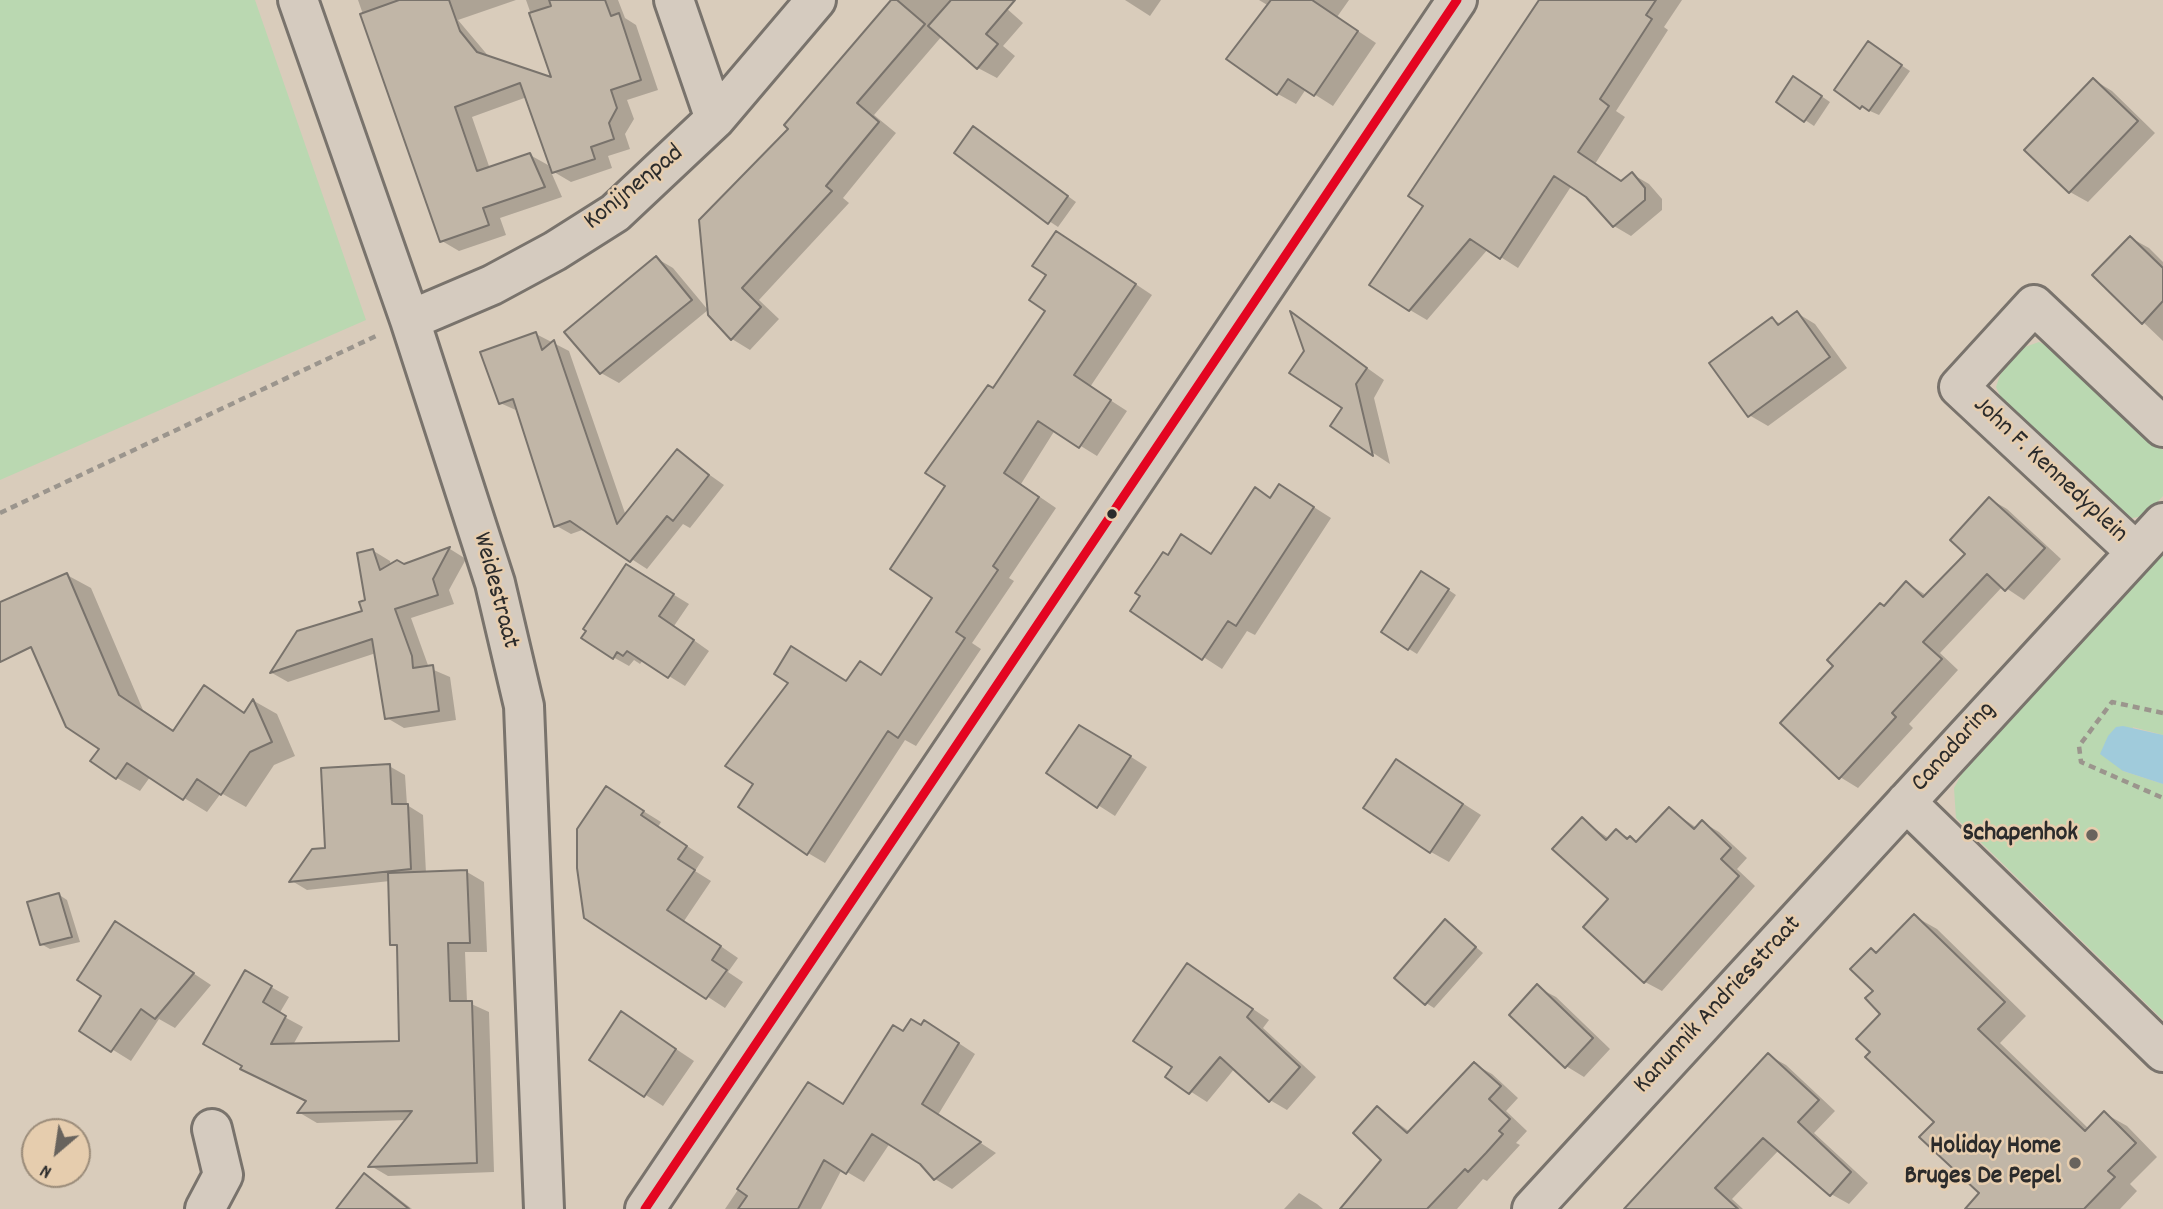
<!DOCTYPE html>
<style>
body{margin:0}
#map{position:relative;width:2163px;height:1209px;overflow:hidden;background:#d9ccbb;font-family:Dekko,sans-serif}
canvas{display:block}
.north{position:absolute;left:21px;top:1118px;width:70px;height:70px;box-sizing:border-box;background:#e6cdae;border:2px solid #9b8c7a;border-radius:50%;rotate:209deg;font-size:19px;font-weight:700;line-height:28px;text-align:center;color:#2b2b2b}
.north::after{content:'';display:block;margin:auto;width:24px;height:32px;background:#68635d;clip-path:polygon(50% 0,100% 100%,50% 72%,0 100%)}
</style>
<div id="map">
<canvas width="2163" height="1209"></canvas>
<div class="north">N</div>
</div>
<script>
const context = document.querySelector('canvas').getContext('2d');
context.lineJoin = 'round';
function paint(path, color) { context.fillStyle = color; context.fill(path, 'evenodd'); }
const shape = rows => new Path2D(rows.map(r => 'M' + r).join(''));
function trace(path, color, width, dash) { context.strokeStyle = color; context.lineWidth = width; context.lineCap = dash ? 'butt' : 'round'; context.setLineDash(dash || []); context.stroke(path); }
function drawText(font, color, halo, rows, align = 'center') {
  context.font = font + ' Dekko,sans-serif'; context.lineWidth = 5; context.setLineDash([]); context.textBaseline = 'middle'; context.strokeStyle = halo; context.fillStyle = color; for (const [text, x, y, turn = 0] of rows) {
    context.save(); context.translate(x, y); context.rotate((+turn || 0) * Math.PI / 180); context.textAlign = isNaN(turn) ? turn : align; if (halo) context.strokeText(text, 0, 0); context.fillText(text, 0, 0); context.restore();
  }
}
const green = shape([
 [0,0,255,0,366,320,0,480],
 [2039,342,2055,350,2087,376,2163,450,2163,496,2144,516,2126,519,2006,408,1996,387,2000,375,2019,349],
 [2163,554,2163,735,2133,727,2123,771,2163,784,2163,1020,1956,818,1954,788,1968,762]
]);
const water = shape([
 [2123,726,2163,735,2163,784,2123,771,2100,754,2108,736,2116,727]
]);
const shadow = shape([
 [358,0,516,0,458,20,490,58,554,79,526,0,618,0,625,18,636,25,658,90,627,100,634,119,625,134,630,149,608,156,612,168,571,182,554,172,527,97,472,117,490,169,530,155,548,165,562,197,500,218,506,235,459,251,442,241],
 [893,0,997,0,1023,23,1003,46,1015,56,997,78,978,68,942,36,874,115,896,133,843,198,849,203,759,300,779,319,750,350,732,339,710,315,791,129],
 [1125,0,1161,0,1150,16],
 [1259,0,1349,0,1337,17,1376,43,1333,106,1306,89,1296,104,1278,94,1269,6],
 [1542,0,1682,0,1664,27,1668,30,1616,111,1625,117,1595,164,1623,182,1632,174,1649,184,1662,199,1662,210,1631,236,1614,226,1588,195,1572,185,1518,268,1488,249,1427,320,1410,310,1425,205],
 [1877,49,1910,71,1879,115,1861,107],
 [2094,80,2112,91,2155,133,2088,202,2070,192],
 [1802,83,1830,102,1814,126,1778,102],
 [982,134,1076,202,1058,227,1022,203],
 [2131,238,2149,248,2163,262,2163,341,2094,275],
 [1074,243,1152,295,1090,387,1127,411,1097,456,1055,430,1021,484,1056,508,1009,578,1014,581,972,643,981,649,916,746,905,740,825,863,808,853,847,683,882,676,934,597,948,486,993,390,1047,310],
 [656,258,673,268,708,310,619,383,601,373],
 [1797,313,1815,324,1847,368,1768,426,1749,415,1772,319,1781,324],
 [1293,315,1384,380,1374,398,1390,464,1332,426,1344,408,1306,351],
 [536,334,569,351,626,516,677,452,724,485,690,528,683,524,647,569,585,529,571,534,555,525,518,411,500,403],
 [1255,490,1271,499,1298,497,1331,518,1255,635,1247,631,1222,669,1132,611,1168,557,1212,555],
 [1990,499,2007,509,2061,559,2024,600,2003,586,1940,653,1958,670,1909,724,1913,728,1858,788,1840,777,1885,607,1907,583,1926,595,1968,554],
 [450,549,466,559,449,590,454,604,411,618,429,668,450,677,456,720,404,728,387,718,376,653,288,682,272,673,298,632,364,613,372,550,390,561,391,565,404,566],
 [67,575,91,588,143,710,175,731,205,688,246,714,254,701,277,714,295,756,274,765,246,807,221,793,207,812,150,777,140,791,117,778,101,749],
 [643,576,689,604,674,626,709,651,685,686,643,660,640,664,634,660,629,666,613,657],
 [1431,578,1456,595,1417,654,1409,649],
 [1098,736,1147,767,1115,816,1048,773],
 [1397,761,1481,815,1449,862,1431,852],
 [389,766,405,775,407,805,423,815,426,873,467,872,484,882,487,952,465,952,467,1002,489,1012,494,1172,388,1176,371,1166,407,1120,317,1123,300,1113,308,1102,260,1078,246,973,289,997,279,1014,303,1027,293,1045,401,1043,399,948,392,944,390,881,307,890,292,881,327,850],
 [624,799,661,822,658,827,704,857,695,871,711,881,684,921,738,958,728,972,743,982,725,1008,585,917],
 [1669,809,1697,828,1702,822,1719,832,1747,858,1737,869,1755,886,1662,991,1645,982,1610,899,1582,820,1610,839,1617,831,1638,843],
 [58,894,67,900,80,942,50,949,41,944],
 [1914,916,1937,929,2026,1016,2000,1043,2089,1129,2104,1113,2127,1126,2157,1157,2130,1184,2137,1191,2120,1209,1968,1209,1981,1193,1937,1122,1872,1052,1883,1014,1876,991,1871,950,1878,953],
 [1445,921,1483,953,1434,1008,1426,1003],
 [134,934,211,985,175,1028,159,1019,131,1061,81,1030,104,996],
 [1204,975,1269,1020,1263,1028,1316,1077,1287,1110,1270,1100,1235,1068,1207,1102,1168,1077,1175,1067],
 [1537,987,1556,997,1610,1049,1584,1077,1566,1066],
 [622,1013,694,1061,663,1106,591,1060],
 [921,1027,942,1032,975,1054,938,1115,996,1153,952,1189,935,1179,921,1163,890,1143,864,1182,842,1169,821,1209,725,1209,809,1084,844,1105,903,1033],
 [1768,1055,1786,1065,1835,1111,1814,1133,1868,1183,1849,1204,1831,1194,1779,1150,1732,1199,1743,1209,1626,1209],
 [1474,1064,1492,1074,1518,1098,1506,1111,1527,1131,1516,1143,1520,1145,1487,1181,1483,1179,1457,1209,1340,1209,1384,1160,1377,1108,1410,1132],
 [364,1175,382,1186,412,1209,340,1209],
 [1299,1193,1317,1204,1323,1209,1284,1209]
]);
const building = shape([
 [399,0,449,0,460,31,477,52,551,77,529,13,551,6,549,0,605,0,611,16,619,13,641,80,611,90,617,108,609,123,614,139,591,147,595,159,552,173,520,83,455,107,477,171,530,153,545,187,483,208,489,225,440,242,360,14,399,0],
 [891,0,897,0,925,24,857,103,879,122,826,186,832,191,742,288,761,307,731,340,708,315,699,220,788,129,784,125,891,0],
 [951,0,1015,0,986,34,998,44,977,69,928,26,951,0],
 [1271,0,1312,0,1358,31,1314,96,1288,79,1277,95,1226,59,1271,0],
 [1539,0,1656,0,1646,15,1652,19,1600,99,1609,106,1578,152,1621,181,1632,172,1645,188,1645,200,1613,227,1586,197,1554,176,1500,259,1470,239,1409,311,1369,285,1423,206,1408,196,1539,0],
 [1868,41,1902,65,1869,111,1862,106,1860,109,1834,90,1868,41],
 [1793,76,1822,96,1804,122,1776,102,1793,76],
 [2093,78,2138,121,2069,193,2024,150,2093,78],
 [973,126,1068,196,1048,224,954,153,973,126],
 [1056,231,1136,284,1074,375,1111,400,1079,448,1038,421,1004,473,1039,497,993,566,998,570,956,632,965,638,898,738,888,731,807,855,738,807,753,784,725,766,788,683,774,674,791,646,846,681,860,661,881,675,932,598,890,569,945,486,925,473,988,385,993,388,1045,311,1029,300,1046,275,1032,266,1056,231],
 [2130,236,2163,268,2163,301,2142,324,2092,275,2130,236],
 [656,256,692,300,600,374,564,332,656,256],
 [1290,311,1367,368,1356,384,1373,456,1330,426,1342,408,1289,373,1304,351,1290,311],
 [1797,311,1830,357,1748,417,1709,363,1772,317,1778,325,1797,311],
 [536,332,542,350,554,340,617,524,677,449,709,475,673,521,667,516,630,562,570,521,554,527,513,399,499,404,480,352,536,332],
 [1279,484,1314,507,1236,626,1228,621,1202,660,1130,611,1140,596,1135,593,1151,570,1163,552,1168,555,1181,534,1211,554,1255,487,1270,498,1279,484],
 [1989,497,2045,548,2005,591,1987,574,1923,642,1942,659,1892,713,1896,717,1839,779,1780,723,1833,666,1827,660,1880,603,1884,606,1906,581,1923,597,1965,554,1950,540,1989,497],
 [450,547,433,579,438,595,395,609,412,656,413,668,433,665,439,711,385,719,372,639,270,673,297,631,362,611,359,602,365,600,357,553,373,549,380,570,397,560,404,564,450,547],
 [626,564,674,594,659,616,694,640,668,678,627,651,623,656,617,652,613,659,581,638,586,631,583,629,626,564],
 [1421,571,1449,589,1408,650,1381,632,1421,571],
 [67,573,119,695,173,731,204,685,244,713,253,699,272,742,250,752,221,795,197,779,183,800,127,763,116,779,90,761,99,749,66,727,31,647,0,662,0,602,67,573],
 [1079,725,1131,756,1097,808,1046,773,1079,725],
 [1396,759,1463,804,1430,853,1363,808,1396,759],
 [390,764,392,804,408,804,411,869,289,882,312,849,325,848,321,768,390,764],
 [606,786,644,811,641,815,687,846,678,859,695,870,667,910,721,946,712,960,727,970,706,999,584,918,577,868,577,829,606,786],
 [1669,807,1694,829,1702,820,1731,848,1721,859,1739,876,1644,983,1583,927,1608,899,1552,849,1582,817,1606,840,1616,829,1627,839,1630,836,1636,842,1669,807],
 [467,870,470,943,448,943,450,1001,472,1001,477,1163,368,1167,412,1111,297,1113,306,1101,240,1069,242,1066,203,1044,245,970,272,986,263,1002,286,1016,271,1044,399,1041,397,945,390,945,388,873,467,870],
 [59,893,72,937,40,945,27,902,59,893],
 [1914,914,2005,1002,1978,1029,2085,1131,2104,1111,2136,1143,2108,1171,2115,1177,2084,1209,1965,1209,1979,1193,1919,1137,1934,1122,1865,1057,1870,1052,1856,1039,1880,1014,1865,998,1873,991,1850,969,1871,948,1876,953,1914,914],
 [1445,919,1476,947,1425,1005,1394,978,1445,919],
 [115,921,194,973,155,1019,141,1009,111,1052,79,1031,101,996,77,980,115,921],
 [1187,963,1253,1009,1247,1017,1300,1067,1269,1102,1220,1057,1189,1094,1165,1077,1172,1067,1133,1041,1187,963],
 [1537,984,1593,1038,1565,1068,1509,1015,1537,984],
 [621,1011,676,1049,644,1097,589,1060,621,1011],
 [911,1019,921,1025,924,1020,959,1043,922,1104,981,1142,934,1180,920,1164,872,1134,846,1174,824,1160,798,1209,738,1209,747,1196,737,1189,808,1082,843,1104,893,1025,903,1031,911,1019],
 [1768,1053,1819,1100,1798,1122,1851,1172,1830,1196,1763,1138,1715,1188,1738,1209,1624,1209,1768,1053],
 [1474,1062,1501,1086,1489,1099,1510,1119,1499,1131,1503,1134,1486,1153,1468,1172,1465,1169,1427,1209,1340,1209,1381,1160,1353,1133,1377,1106,1407,1133,1474,1062],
 [364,1173,409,1209,336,1209,364,1173]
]);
const path = shape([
 [0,513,376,336],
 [2163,713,2112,702,2079,746,2081,762,2163,798]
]);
const minor = shape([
 [298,0,410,320,495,583,524,706,544,1209],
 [674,0,715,119],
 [410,320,492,285,555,251,615,213,715,119,816,0],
 [2135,551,1959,387,2034,305,2163,427],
 [1906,802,2163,1052],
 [205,1209,223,1175,212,1129],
 [645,1209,1457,0],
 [1532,1209,2163,523]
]);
const bus1 = shape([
 [645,1209,1457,0]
]);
const markers = [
 [1112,514,6,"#2b2b2b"],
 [2092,835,7,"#68635d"],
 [2075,1163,7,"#68635d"]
];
const streetNames = [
 ["Konijnenpad",635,189,-39],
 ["John F. Kennedyplein",2049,471,43],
 ["Weidestraat",494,591,75],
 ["Canadaring",1955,748,-48],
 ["Kanunnik Andriesstraat",1719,1006,-47]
];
const poiNames = [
 ["Schapenhok",2078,835],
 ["Holiday Home",2061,1148],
 ["Bruges De Pepel",2061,1178]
];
paint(green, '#bad8b1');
paint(water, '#a0cbdb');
paint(shadow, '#0003');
paint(building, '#c1b6a7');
trace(building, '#79736c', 2);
trace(minor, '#79736c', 44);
trace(path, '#9b958d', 4.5, [7, 5]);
trace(minor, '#d5cbbf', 38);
trace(bus1, '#e40521', 9);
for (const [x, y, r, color] of markers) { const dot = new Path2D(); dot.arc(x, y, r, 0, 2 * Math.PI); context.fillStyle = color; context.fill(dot); trace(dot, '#e6cdae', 2.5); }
drawText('26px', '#2b2b2b', '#e6cdae', streetNames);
drawText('bold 26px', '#2b2b2b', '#e6cdae', poiNames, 'right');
</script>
